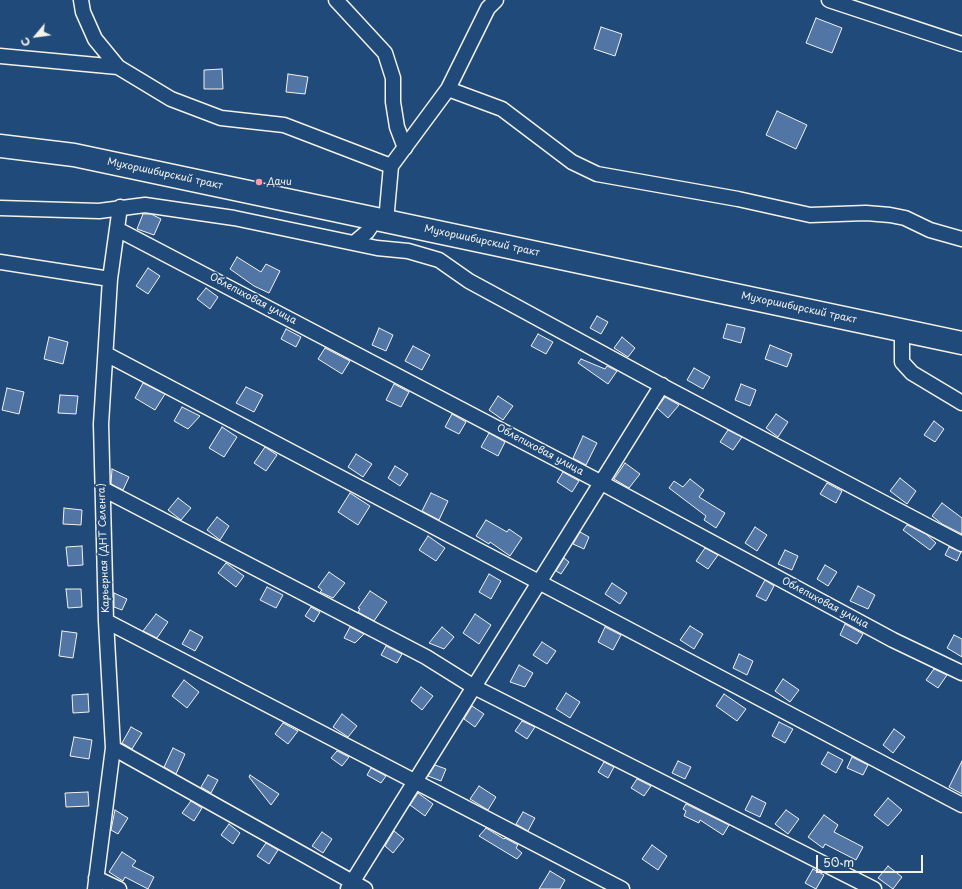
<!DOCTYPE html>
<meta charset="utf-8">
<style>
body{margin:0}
#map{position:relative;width:962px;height:889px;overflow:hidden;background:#1f4a7a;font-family:"Playpen Sans",sans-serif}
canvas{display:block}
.north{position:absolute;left:16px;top:16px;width:40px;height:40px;-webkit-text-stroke:3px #1f4a7a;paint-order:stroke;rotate:241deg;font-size:11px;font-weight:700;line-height:16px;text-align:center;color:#f4f1e8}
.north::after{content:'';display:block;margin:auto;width:14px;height:18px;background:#f4f1e8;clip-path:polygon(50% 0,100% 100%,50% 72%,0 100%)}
.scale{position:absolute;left:816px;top:855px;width:107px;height:18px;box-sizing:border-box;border:2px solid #f4f1e8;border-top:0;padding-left:5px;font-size:12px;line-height:14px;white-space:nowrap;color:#f4f1e8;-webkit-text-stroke:3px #1f4a7a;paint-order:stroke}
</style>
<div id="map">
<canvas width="962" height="889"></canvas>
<div class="north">С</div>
<div class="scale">50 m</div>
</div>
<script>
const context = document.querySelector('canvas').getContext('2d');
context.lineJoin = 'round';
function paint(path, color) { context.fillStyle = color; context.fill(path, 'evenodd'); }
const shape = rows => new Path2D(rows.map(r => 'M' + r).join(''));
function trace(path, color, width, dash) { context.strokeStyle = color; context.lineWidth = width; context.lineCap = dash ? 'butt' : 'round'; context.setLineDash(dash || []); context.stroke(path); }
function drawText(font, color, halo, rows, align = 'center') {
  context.font = font + ' "Playpen Sans",sans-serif'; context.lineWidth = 3.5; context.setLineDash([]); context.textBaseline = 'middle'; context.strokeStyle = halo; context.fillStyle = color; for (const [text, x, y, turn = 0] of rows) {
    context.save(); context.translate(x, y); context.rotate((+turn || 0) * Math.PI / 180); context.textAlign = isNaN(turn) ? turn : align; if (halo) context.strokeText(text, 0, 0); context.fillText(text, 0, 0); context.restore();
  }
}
const building = shape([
 [816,18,842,28,832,53,806,43,816,18],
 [601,27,622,34,615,56,594,49,601,27],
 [222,69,223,89,204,89,204,70,222,69],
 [288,74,308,77,305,94,286,92,288,74],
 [777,111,807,125,796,149,766,135,777,111],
 [143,214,151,214,161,219,154,235,137,229,143,214],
 [237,257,261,272,266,264,280,271,269,293,254,286,230,269,237,257],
 [148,268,160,276,148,294,136,286,148,268],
 [206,288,218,297,210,309,197,299,206,288],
 [597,316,608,322,601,334,590,328,597,316],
 [727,324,745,328,741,343,723,338,727,324],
 [379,328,393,335,386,351,372,345,379,328],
 [286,329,301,337,296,347,281,339,286,329],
 [538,334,553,342,546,354,531,346,538,334],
 [49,337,68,342,63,364,44,359,49,337],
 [622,337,635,348,628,357,614,348,622,337],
 [770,345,792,354,787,367,765,359,770,345],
 [413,346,430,355,422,370,405,361,413,346],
 [325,348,350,361,342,374,318,359,325,348],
 [581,359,605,369,607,366,617,371,608,384,578,363,581,359],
 [694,368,710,377,703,389,687,380,694,368],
 [143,383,165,394,155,410,135,398,143,383],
 [394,384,409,392,401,407,386,400,394,384],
 [741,384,756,390,750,406,735,400,741,384],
 [246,387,263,395,254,412,236,403,246,387],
 [7,388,24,392,19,414,2,410,7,388],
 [60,395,78,396,76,414,58,413,60,395],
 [498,396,513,406,503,420,489,410,498,396],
 [665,397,679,405,668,418,657,408,665,397],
 [182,407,200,416,188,429,174,421,182,407],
 [452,414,466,422,459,434,445,427,452,414],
 [776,414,788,422,778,437,766,428,776,414],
 [934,421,944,429,935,442,924,435,934,421],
 [222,427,237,437,224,457,209,448,222,427],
 [728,430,742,437,733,450,720,442,728,430],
 [489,433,505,442,498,456,481,447,489,433],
 [583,436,597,443,586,465,573,458,583,436],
 [265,447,277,455,266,471,254,463,265,447],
 [356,454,372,464,363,477,348,467,356,454],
 [625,463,640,474,629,488,614,479,625,463],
 [395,466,408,474,400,486,388,478,395,466],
 [112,469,129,477,123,490,111,484,112,469],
 [563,472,579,481,572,492,557,482,563,472],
 [900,478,916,491,907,504,890,491,900,478],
 [690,479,704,490,699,497,725,513,716,528,704,520,706,516,669,488,674,481,683,487,690,479],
 [827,483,842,491,836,503,820,494,827,483],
 [350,493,370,506,358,525,338,512,350,493],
 [431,493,448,501,439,520,422,511,431,493],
 [178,498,191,508,181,520,168,510,178,498],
 [942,503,962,518,962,534,942,524,932,516,942,503],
 [64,508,82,510,81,525,63,524,64,508],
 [217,517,229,526,220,540,207,530,217,517],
 [486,520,507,532,509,529,522,538,510,556,490,542,489,544,476,536,486,520],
 [907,525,926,534,936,543,930,550,903,530,907,525],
 [755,527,767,535,757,551,745,543,755,527],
 [580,532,589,537,584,549,573,544,580,532],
 [428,536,445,548,436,561,419,550,428,536],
 [82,546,83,565,68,566,66,547,82,546],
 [949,547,961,552,957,561,945,555,949,547],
 [705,548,718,555,708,569,696,561,705,548],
 [785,550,798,556,792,570,778,564,785,550],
 [564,558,569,562,561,574,556,571,564,558],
 [226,563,244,576,236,587,218,573,226,563],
 [825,565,837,572,828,586,817,579,825,565],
 [329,572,345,583,333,598,320,592,322,590,318,587,329,572],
 [489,574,501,581,491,599,479,592,489,574],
 [765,580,774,586,766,601,756,596,765,580],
 [612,583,627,593,620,604,605,594,612,583],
 [858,586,875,595,868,609,850,601,858,586],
 [267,587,283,595,276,608,260,600,267,587],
 [66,589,81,589,82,607,68,608,66,589],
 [370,591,387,602,374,621,358,612,360,609,358,608,370,591],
 [114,593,127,599,122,610,114,607,114,593],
 [311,607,320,612,314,622,305,616,311,607],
 [156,614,168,622,157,638,143,631,156,614],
 [475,614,491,625,479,644,463,633,475,614],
 [845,624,863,634,857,644,840,635,845,624],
 [690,626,703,634,694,649,680,640,690,626],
 [350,627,364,634,355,643,344,638,350,627],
 [442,627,454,637,444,649,429,643,442,627],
 [605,627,621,635,613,650,598,642,605,627],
 [190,630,203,637,195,651,182,644,190,630],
 [62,631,77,633,73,658,59,656,62,631],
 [954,635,962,639,962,657,947,648,954,635],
 [542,642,556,651,547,664,533,655,542,642],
 [386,646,402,654,397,663,381,655,386,646],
 [739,654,753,661,747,675,733,668,739,654],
 [519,665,533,673,525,687,510,682,519,665],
 [934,669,947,675,938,688,926,680,934,669],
 [783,679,799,690,790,702,775,691,783,679],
 [184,680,199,692,187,708,172,696,184,680],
 [421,687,433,696,422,710,411,701,421,687],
 [566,693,580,702,570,718,556,709,566,693],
 [88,694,89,712,73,713,72,695,88,694],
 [724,694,746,709,737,721,716,706,724,694],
 [472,706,484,714,475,727,464,719,472,706],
 [342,714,357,726,348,737,333,727,342,714],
 [522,721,535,727,527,739,515,731,522,721],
 [779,722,793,729,785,743,772,736,779,722],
 [283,723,298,731,288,744,275,734,283,723],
 [131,727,142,733,132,749,122,743,131,727],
 [894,729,905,737,893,753,883,745,894,729],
 [74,737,92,740,89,759,70,756,74,737],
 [173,748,185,754,176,774,164,767,173,748],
 [337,751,349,757,342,766,331,758,337,751],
 [828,752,843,760,836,773,821,764,828,752],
 [852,757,868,765,863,775,847,768,852,757],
 [678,761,691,767,685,779,672,773,678,761],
 [962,761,962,794,949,787,962,761],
 [604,762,614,767,608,778,598,772,604,762],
 [435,765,446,769,441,781,428,776,435,765],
 [371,768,386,776,381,783,367,775,371,768],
 [208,775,218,780,211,793,201,787,208,775],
 [250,775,279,794,271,805,249,777,250,775],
 [637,779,651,786,644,796,631,788,637,779],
 [479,786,496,797,488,810,470,799,479,786],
 [88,792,89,806,66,807,65,793,88,792],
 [418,793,433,804,425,816,410,805,418,793],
 [752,796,766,803,760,817,745,810,752,796],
 [888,798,902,810,888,826,874,815,888,798],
 [191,801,202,808,194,821,182,813,191,801],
 [686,804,729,825,723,835,700,820,699,823,684,816,686,811,683,809,686,804],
 [115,810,128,818,118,834,111,830,115,810],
 [786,810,799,819,788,834,775,824,786,810],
 [523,812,535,818,528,831,516,824,523,812],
 [824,815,838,825,834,832,863,847,856,860,825,844,823,848,808,837,824,815],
 [229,824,240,833,233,844,221,835,229,824],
 [486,828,504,839,505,838,518,845,516,848,522,853,517,859,479,836,486,828],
 [394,831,404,839,393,853,385,846,394,831],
 [322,832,332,839,323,853,312,846,322,832],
 [266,843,278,850,269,864,257,856,266,843],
 [652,845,667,856,658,870,642,859,652,845],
 [122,852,136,861,132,866,154,877,148,889,125,877,123,881,109,872,122,852],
 [888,866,902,877,893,889,878,878,888,866],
 [813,869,824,875,816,889,805,883,813,869],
 [550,871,565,880,560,889,539,889,550,871]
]);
const street = shape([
 [81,0,83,12,95,39,118,67,171,99,221,118,284,125,391,166],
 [336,0,385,53,393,78,393,102,397,127,405,148],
 [829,0,962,44],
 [0,56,118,67],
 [448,89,502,109,572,162,597,174,738,199,810,215,866,213,890,215,905,218,930,230,962,239],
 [0,208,99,211,145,205,234,218,377,248,408,251,439,260,469,281,668,389,962,544],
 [386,221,391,166,448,89,488,8,496,0],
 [117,229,600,482,893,640,962,673],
 [354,243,367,232,376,219],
 [0,262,110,279],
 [902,330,902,362,912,373,962,403],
 [106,354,962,805],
 [103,489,426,657,474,687,874,889],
 [106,621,622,889],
 [113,748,365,889],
 [96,878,119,889],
 [95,889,113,748,106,621,101,424,110,279,120,207],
 [348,889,662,385]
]);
const primary = shape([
 [0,146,74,155,962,343]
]);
const markers = [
 [259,182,4,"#ff9aa2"]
];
const streetNames = [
 ["Мухоршибирский тракт",165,174,12],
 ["Мухоршибирский тракт",482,241,12],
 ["Облепиховая улица",253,299,28],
 ["Мухоршибирский тракт",799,308,12],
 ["Облепиховая улица",540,450,28],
 ["Карьерная (ДНТ Селенга)",104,548,-92],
 ["Облепиховая улица",825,603,28]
];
const poiNames = [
 ["Дачи",267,182]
];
paint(building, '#5176a5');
trace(building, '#f4f1e8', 1);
trace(street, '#f4f1e8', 17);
trace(primary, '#f4f1e8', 25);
trace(street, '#1f4a7a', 14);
trace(primary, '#1f4a7a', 22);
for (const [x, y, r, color] of markers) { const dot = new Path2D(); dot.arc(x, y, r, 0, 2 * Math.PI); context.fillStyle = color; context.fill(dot); trace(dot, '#1f4a7a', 1.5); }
drawText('10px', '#f4f1e8', '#1f4a7a', streetNames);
drawText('10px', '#f4f1e8', '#1f4a7a', poiNames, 'left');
</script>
